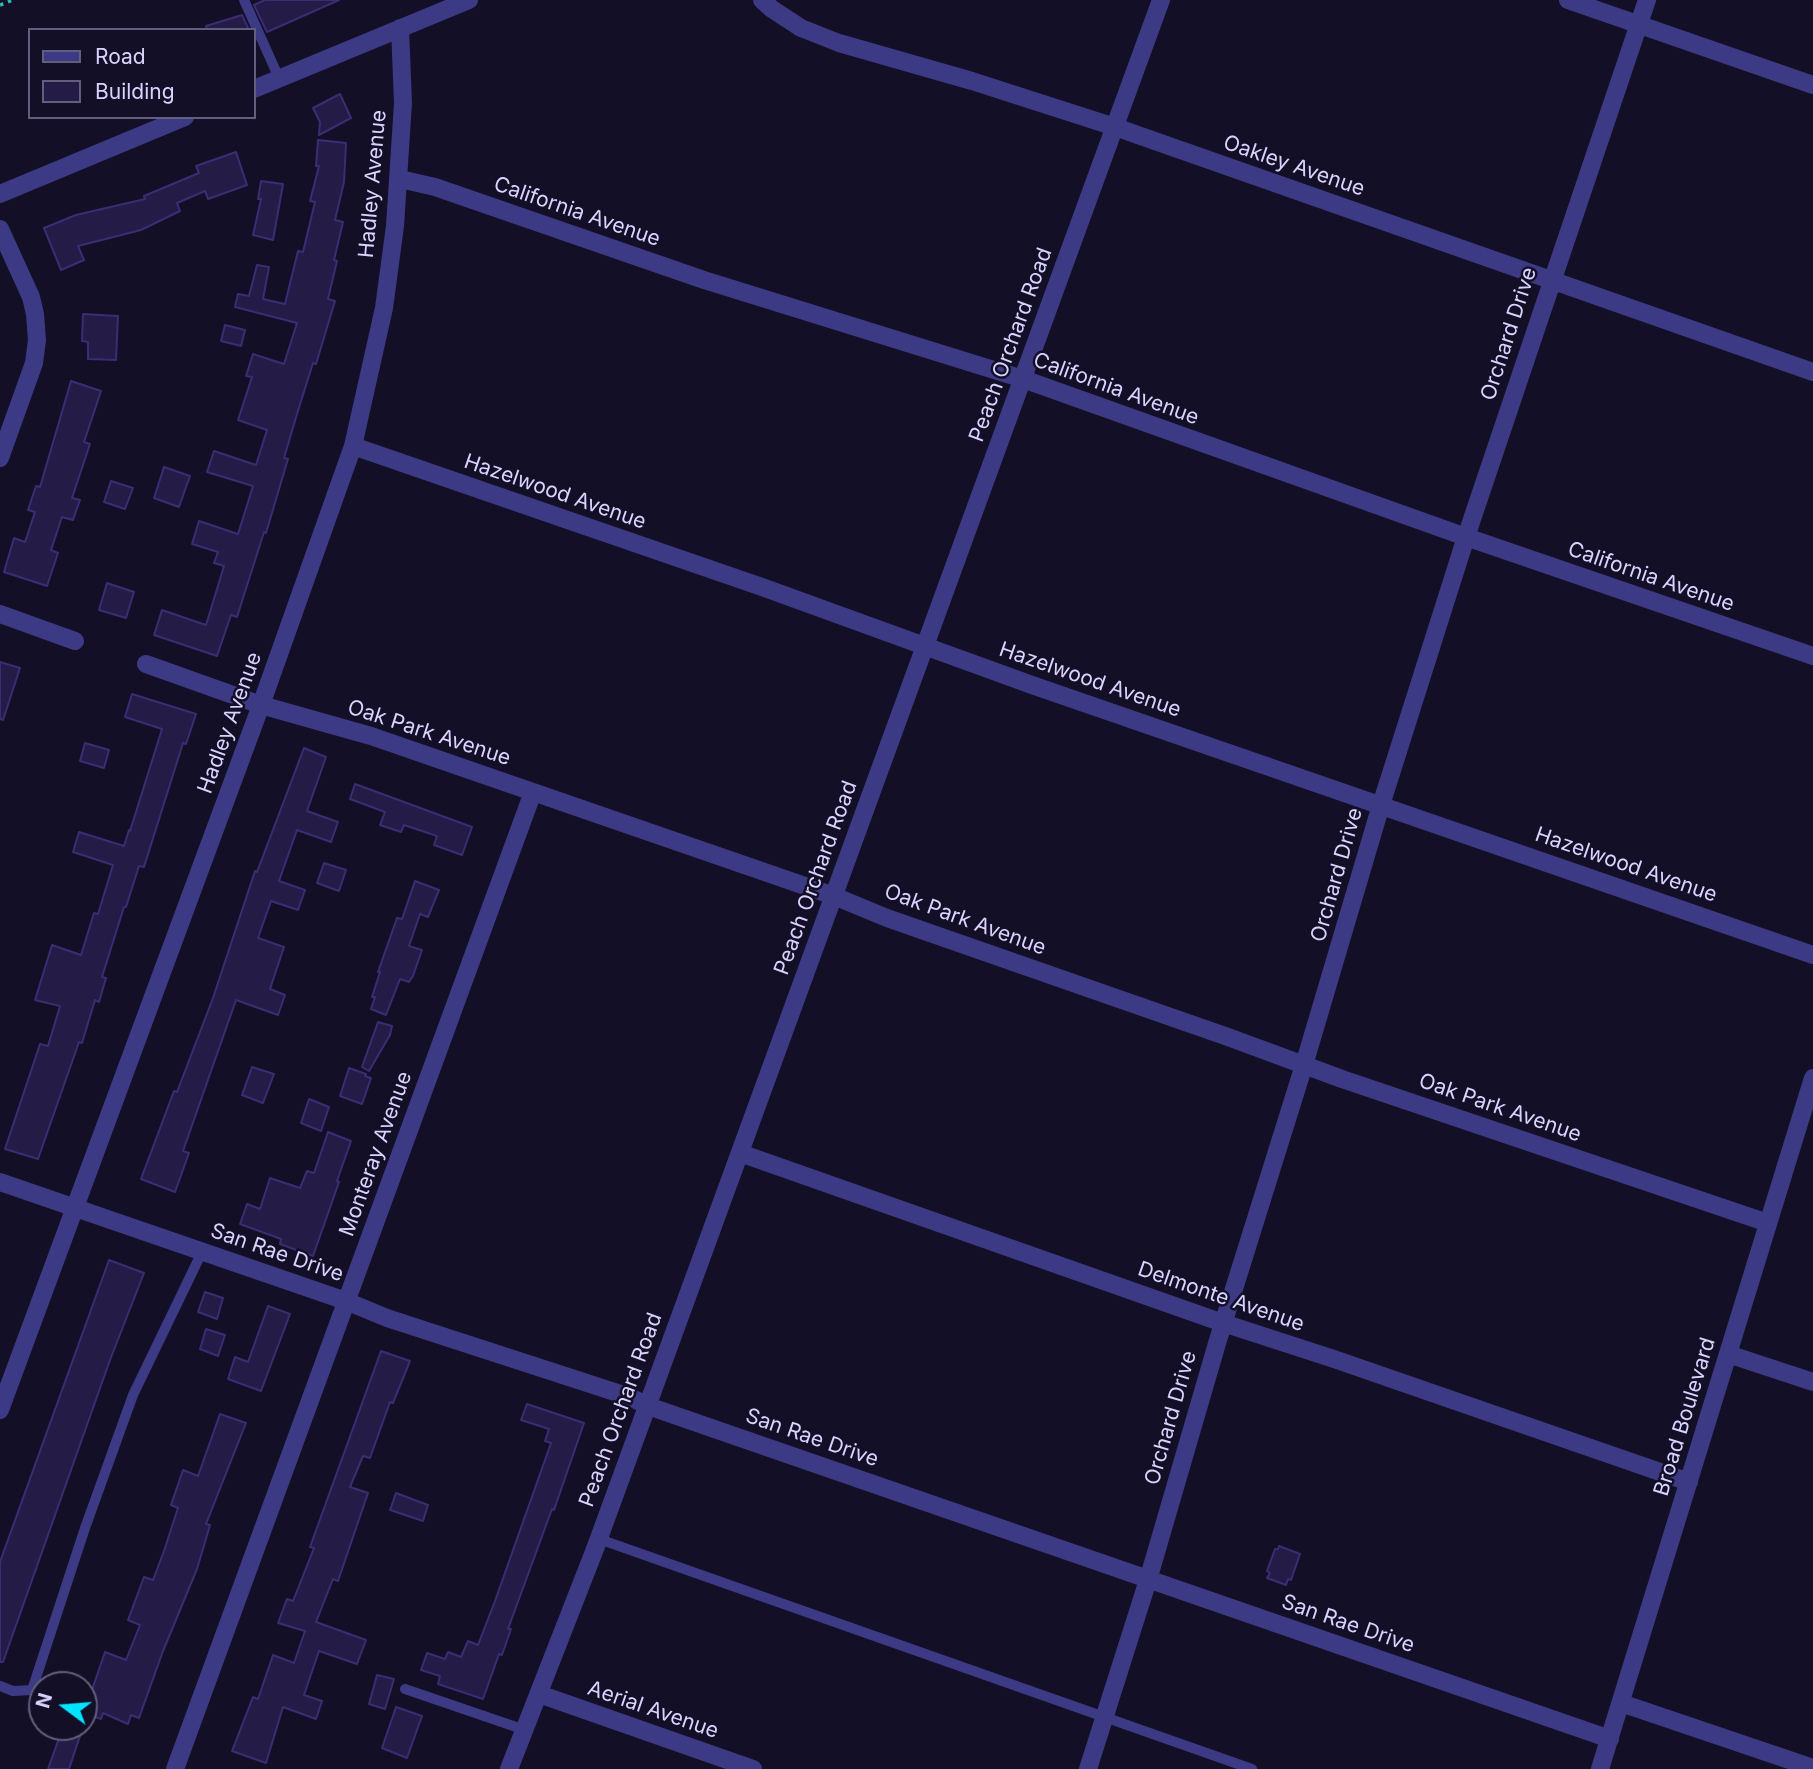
<!DOCTYPE html>
<style>
body{margin:0}
#map{position:relative;width:1813px;height:1769px;overflow:hidden;background:#130f26;font-family:Inter,sans-serif}
canvas{display:block}
.legend{position:absolute;left:28px;top:28px;width:228px;height:91px;box-sizing:border-box;background:#130f26;border:2px solid #625e7d;margin:0;padding:9px 12px;list-style:none;font-size:21px;color:#d9d4ff}
.legend li{display:flex;align-items:center;gap:14px;height:35px}
.legend b{width:35px;border:2px solid #625e7d}
.north{position:absolute;left:28px;top:1671px;width:70px;height:70px;box-sizing:border-box;background:#130f26;border:2px solid #625e7d;border-radius:50%;rotate:286deg;font-size:19px;font-weight:700;line-height:28px;text-align:center;color:#d9d4ff}
.north::after{content:'';display:block;margin:auto;width:24px;height:32px;background:#00e5ff;clip-path:polygon(50% 0,100% 100%,50% 72%,0 100%)}
</style>
<div id="map">
<canvas width="1813" height="1769"></canvas>
<ul class="legend">
<li><b style="height:9px;background:#3d3a85"></b>Road</li>
<li><b style="height:19px;background:#241b47"></b>Building</li>
</ul>
<div class="north">N</div>
</div>
<script>
const context = document.querySelector('canvas').getContext('2d');
context.lineJoin = 'round';
function paint(path, color) { context.fillStyle = color; context.fill(path, 'evenodd'); }
const shape = rows => new Path2D(rows.map(r => 'M' + r).join(''));
function trace(path, color, width, dash) { context.strokeStyle = color; context.lineWidth = width; context.lineCap = dash ? 'butt' : 'round'; context.setLineDash(dash || []); context.stroke(path); }
function drawText(font, color, halo, rows, align = 'center') {
  context.font = font + ' Inter,sans-serif'; context.lineWidth = 5; context.setLineDash([]); context.textBaseline = 'middle'; context.strokeStyle = halo; context.fillStyle = color; for (const [text, x, y, turn = 0] of rows) {
    context.save(); context.translate(x, y); context.rotate((+turn || 0) * Math.PI / 180); context.textAlign = isNaN(turn) ? turn : align; if (halo) context.strokeText(text, 0, 0); context.fillText(text, 0, 0); context.restore();
  }
}
const building = shape([
 [265,0,339,0,267,32,254,5,265,0],
 [242,15,249,30,207,30,206,26,242,15],
 [340,94,351,118,319,135,320,122,313,108,340,94],
 [318,140,346,143,344,182,335,220,343,222,334,260,337,261,328,299,335,301,316,364,313,363,297,414,284,458,288,459,266,533,264,532,237,617,231,615,217,656,154,635,162,610,206,625,224,566,214,563,218,552,192,544,199,521,238,534,253,486,207,472,214,451,256,465,267,430,238,420,252,377,246,376,253,354,284,364,297,323,235,307,238,294,249,296,257,265,269,267,263,299,285,304,298,251,303,252,315,202,310,201,319,166,316,166,318,140],
 [236,152,247,185,208,199,205,191,177,203,180,211,141,230,78,246,84,260,61,270,44,228,76,215,145,199,144,196,199,173,196,166,236,152],
 [261,181,283,184,273,240,253,235,261,199,258,199,261,181],
 [83,314,118,316,116,360,88,359,88,342,82,341,83,314],
 [225,325,245,330,241,346,221,341,225,325],
 [71,381,101,391,84,442,90,444,72,498,80,500,73,520,62,517,51,550,58,553,47,586,4,572,14,538,25,542,35,512,28,510,36,486,40,487,71,381],
 [164,467,190,476,179,507,154,498,164,467],
 [111,481,133,488,125,509,104,502,111,481],
 [107,583,134,592,126,618,99,610,107,583],
 [0,662,20,668,3,720,0,719,0,662],
 [132,694,196,714,186,744,183,743,144,867,139,866,126,907,124,907,102,977,106,978,99,1002,95,1000,82,1043,79,1042,38,1159,5,1149,40,1044,48,1046,60,1006,35,1000,52,945,81,955,94,913,98,914,113,865,73,852,79,832,124,846,129,830,130,831,162,729,125,717,132,694],
 [85,743,109,750,104,768,80,761,85,743],
 [304,748,326,757,307,811,338,822,331,842,297,830,279,881,305,890,298,910,271,901,258,938,284,947,270,989,285,995,278,1015,236,1000,183,1151,189,1153,175,1192,141,1179,174,1091,177,1092,213,998,255,871,257,872,304,748],
 [355,784,472,827,462,855,434,845,437,836,404,825,401,832,380,825,385,812,350,799,355,784],
 [324,863,346,870,339,891,317,883,324,863],
 [415,881,439,890,428,917,420,914,409,946,422,950,413,976,409,982,400,979,386,1015,371,1009,375,997,372,997,380,972,378,972,397,918,402,919,415,881],
 [378,1022,392,1026,390,1035,369,1071,362,1067,378,1022],
 [252,1067,274,1074,263,1103,242,1095,252,1067],
 [349,1068,366,1074,365,1076,371,1078,362,1104,340,1096,349,1068],
 [309,1099,329,1107,321,1131,301,1123,309,1099],
 [328,1132,351,1141,337,1181,339,1182,313,1256,280,1244,281,1239,240,1224,247,1204,260,1209,270,1178,300,1188,307,1171,314,1173,328,1132],
 [109,1260,144,1273,110,1360,3,1662,0,1662,0,1562,109,1260],
 [205,1292,223,1298,217,1319,198,1312,205,1292],
 [268,1306,290,1314,261,1391,228,1379,235,1357,248,1362,268,1306],
 [206,1329,225,1335,218,1356,200,1349,206,1329],
 [381,1351,410,1361,393,1403,390,1402,370,1458,363,1456,350,1487,368,1493,338,1581,333,1579,316,1622,366,1640,357,1664,319,1651,304,1695,322,1701,316,1719,283,1707,266,1763,232,1751,253,1697,258,1699,273,1655,294,1663,305,1631,278,1623,287,1599,293,1601,314,1548,310,1547,381,1351],
 [527,1404,584,1423,554,1510,552,1509,508,1629,511,1629,502,1655,499,1654,483,1699,438,1684,440,1676,421,1670,427,1653,445,1659,448,1652,461,1657,468,1641,478,1645,495,1601,551,1443,545,1441,549,1429,521,1420,527,1404],
 [220,1414,246,1423,206,1524,210,1525,197,1569,163,1651,139,1718,131,1715,128,1724,103,1713,101,1719,84,1713,105,1652,126,1660,140,1625,128,1620,144,1577,153,1580,164,1551,178,1508,171,1505,183,1470,198,1476,220,1414],
 [396,1493,428,1505,423,1521,390,1510,396,1493],
 [1279,1546,1300,1554,1291,1580,1288,1579,1286,1585,1267,1578,1270,1573,1267,1571,1275,1549,1278,1549,1279,1546],
 [377,1675,394,1679,385,1709,369,1704,377,1675],
 [396,1707,422,1716,407,1758,382,1748,396,1707],
 [63,1727,83,1727,69,1769,48,1769,63,1727]
]);
const path = shape([
 [0,5,13,0]
]);
const service = shape([
 [244,0,279,78],
 [599,1539,1252,1769],
 [0,1686,13,1691,32,1690,85,1528,133,1395,202,1252],
 [405,1689,525,1730]
]);
const minor = shape([
 [762,0,772,9,801,28,839,43,972,81,1115,127,1813,372],
 [1568,0,1813,85],
 [254,89,469,0],
 [400,179,435,187,704,280,1023,379,1466,537,1813,656],
 [0,194,185,117],
 [0,229,31,297,35,314,37,340,34,363,0,458],
 [353,446,762,587,1032,685,1813,955],
 [0,614,75,641],
 [146,664,261,705,371,736,533,792,834,896,887,918,1228,1037,1342,1079,1768,1223],
 [740,1153,1223,1323,1334,1359,1689,1482],
 [0,1182,346,1301,387,1318,630,1397,648,1406,1610,1739],
 [1728,1354,1813,1382],
 [0,1410,261,705,353,446,384,308,395,226,403,103,400,28],
 [539,1694,753,1769],
 [1621,1703,1813,1768],
 [175,1769,533,792],
 [509,1769,595,1549,1161,0],
 [1088,1769,1148,1580,1218,1340,1304,1065,1381,805,1466,537,1647,0],
 [1600,1769,1813,1078]
]);
const streetNames = [
 ["Oakley Avenue",1294,166,19],
 ["Hadley Avenue",373,184,-85],
 ["California Avenue",577,212,19],
 ["Orchard Drive",1509,334,-72],
 ["Peach Orchard Road",1011,345,-70],
 ["California Avenue",1116,389,20],
 ["Hazelwood Avenue",555,492,19],
 ["California Avenue",1651,577,19],
 ["Hazelwood Avenue",1090,680,19],
 ["Hadley Avenue",230,723,-70],
 ["Oak Park Avenue",429,733,18],
 ["Hazelwood Avenue",1626,865,19],
 ["Orchard Drive",1337,875,-74],
 ["Peach Orchard Road",816,878,-70],
 ["Oak Park Avenue",965,920,20],
 ["Oak Park Avenue",1500,1108,19],
 ["Monteray Avenue",376,1154,-70],
 ["San Rae Drive",277,1253,19],
 ["Delmonte Avenue",1221,1297,19],
 ["Peach Orchard Road",621,1410,-70],
 ["Broad Boulevard",1685,1417,-73],
 ["Orchard Drive",1171,1418,-74],
 ["San Rae Drive",812,1438,19],
 ["San Rae Drive",1348,1624,19],
 ["Aerial Avenue",653,1710,19]
];
paint(building, '#241b47');
trace(building, '#3b2d73', 2);
trace(path, '#2fb8b0', 3.5, [3.5, 5]);
trace(service, '#3d3a85', 10);
trace(minor, '#3d3a85', 18);
drawText('21px', '#d9d4ff', '#130f26', streetNames);
</script>
